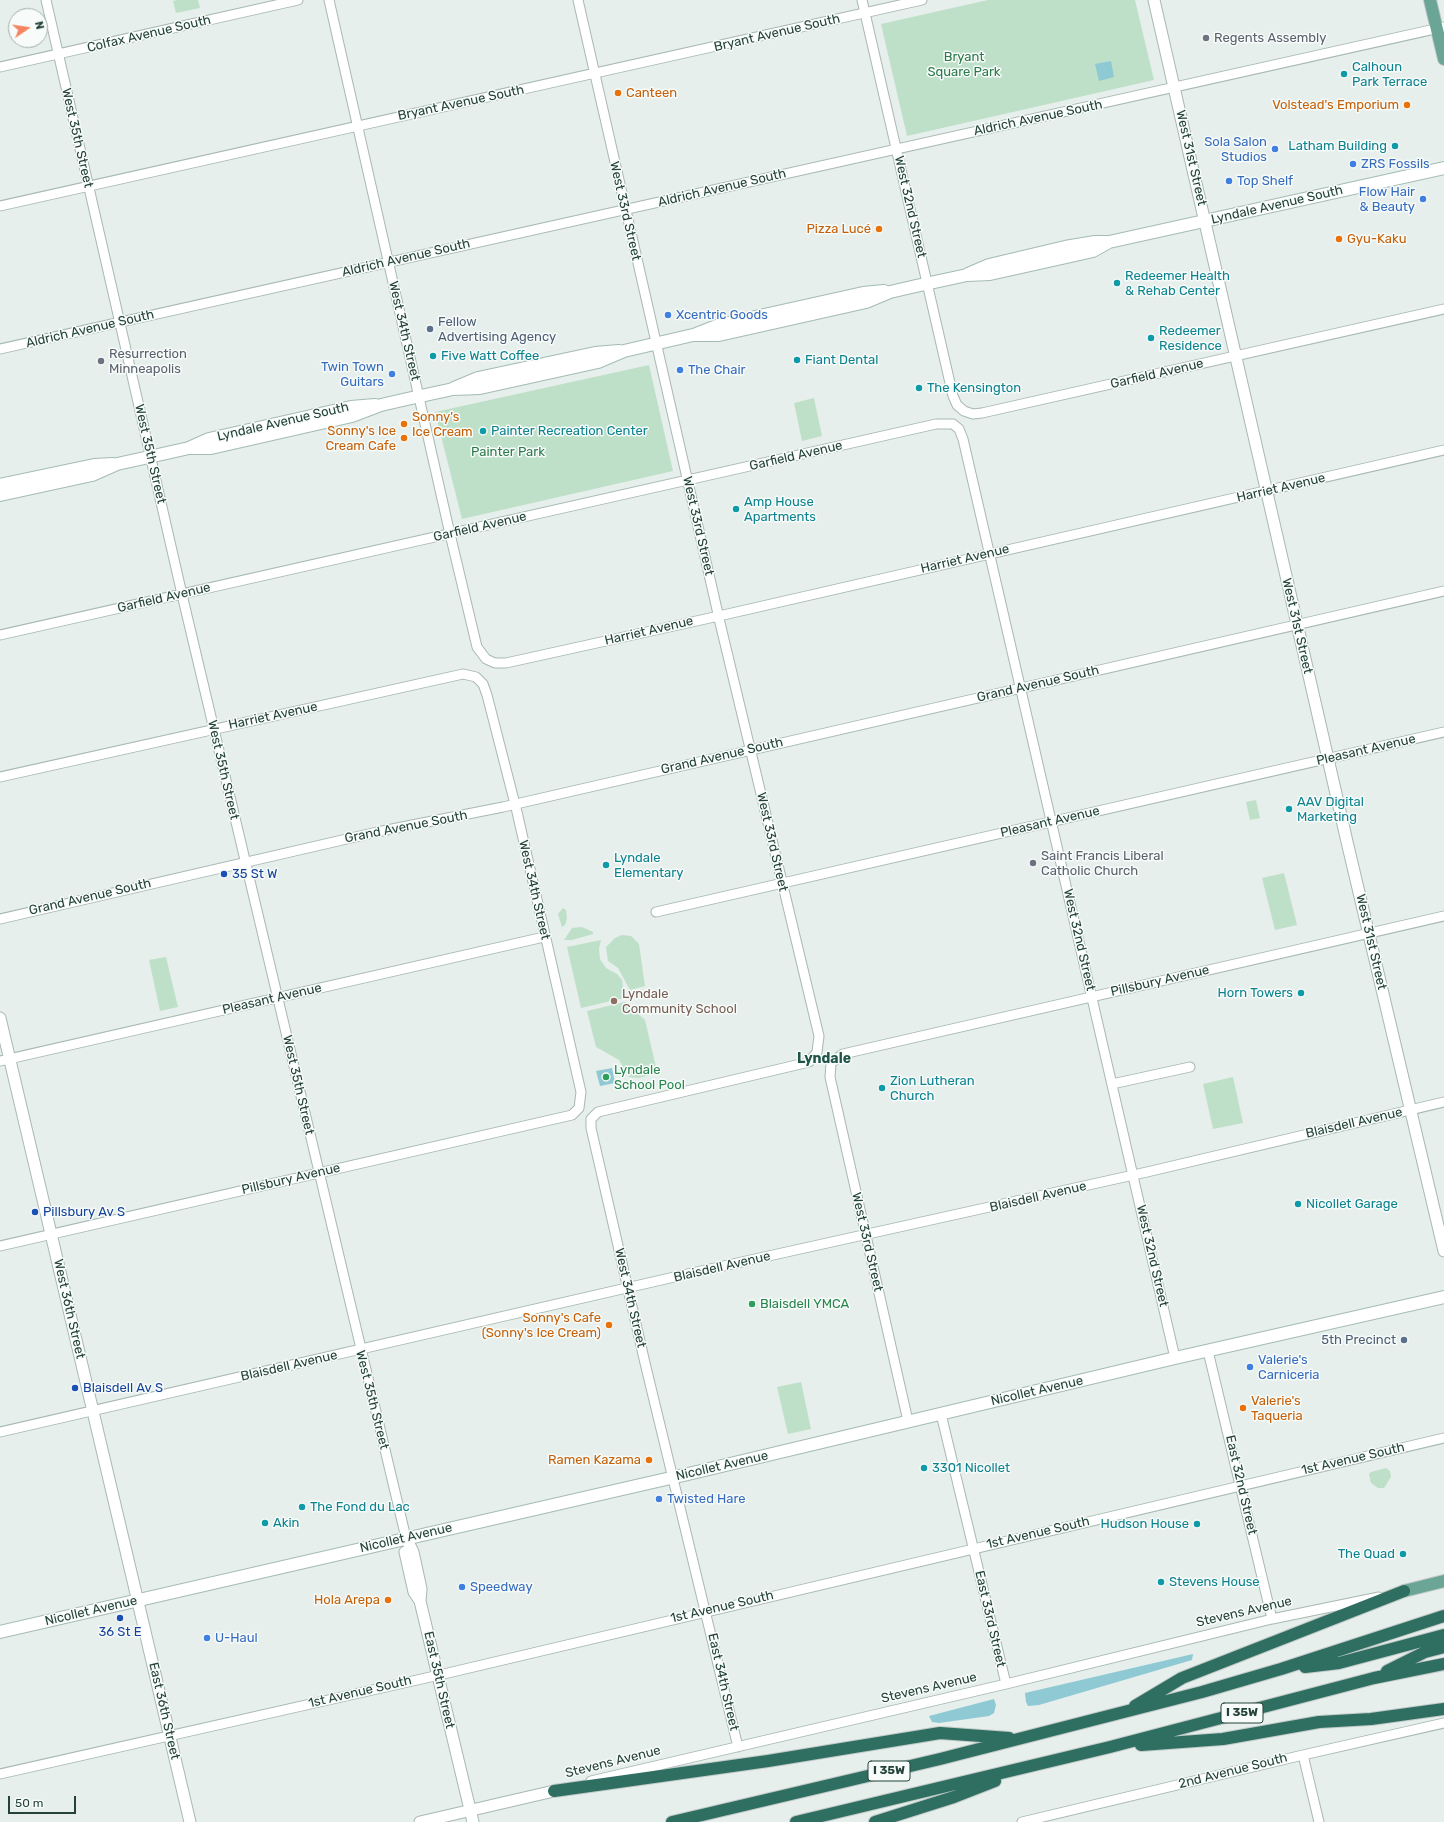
<!DOCTYPE html>
<meta charset="utf-8">
<style>
body{margin:0}
#map{position:relative;width:1444px;height:1822px;overflow:hidden;background:#e6efeb;font-family:Rubik,sans-serif}
canvas{display:block}
.north{position:absolute;left:8px;top:8px;width:40px;height:40px;box-sizing:border-box;background:#f7fbf9;border:1px solid #a3b1ad;border-radius:50%;rotate:77deg;font-size:11px;font-weight:700;line-height:16px;text-align:center;color:#24423a}
.north::after{content:'';display:block;margin:auto;width:14px;height:18px;background:#f4845f;clip-path:polygon(50% 0,100% 100%,50% 72%,0 100%)}
.scale{position:absolute;left:8px;top:1796px;width:68px;height:18px;box-sizing:border-box;border:2px solid #24423a;border-top:0;padding-left:5px;font-size:12px;line-height:14px;white-space:nowrap;color:#24423a;-webkit-text-stroke:3px #f7fbf9;paint-order:stroke}
</style>
<div id="map">
<canvas width="1444" height="1822"></canvas>
<div class="north">N</div>
<div class="scale">50 m</div>
</div>
<script>
const context = document.querySelector('canvas').getContext('2d');
context.lineJoin = 'round';
function paint(path, color) { context.fillStyle = color; context.fill(path, 'evenodd'); }
const shape = rows => new Path2D(rows.map(r => 'M' + r).join(''));
function trace(path, color, width, dash) { context.strokeStyle = color; context.lineWidth = width; context.lineCap = dash ? 'butt' : 'round'; context.setLineDash(dash || []); context.stroke(path); }
function drawText(font, color, halo, rows, align = 'center') {
  context.font = font + ' Rubik,sans-serif'; context.lineWidth = 3; context.setLineDash([]); context.textBaseline = 'middle'; context.strokeStyle = halo; context.fillStyle = color; for (const [text, x, y, turn = 0] of rows) {
    context.save(); context.translate(x, y); context.rotate((+turn || 0) * Math.PI / 180); context.textAlign = isNaN(turn) ? turn : align; if (halo) context.strokeText(text, 0, 0); context.fillText(text, 0, 0); context.restore();
  }
}
const green = shape([
 [177,0,198,0,200,8,176,13,173,1],
 [988,0,1135,0,1154,80,907,136,881,24],
 [649,365,673,471,462,519,435,412],
 [814,398,822,436,802,441,794,403],
 [1256,800,1260,818,1250,820,1246,802],
 [1284,873,1297,925,1275,930,1262,878],
 [563,908,566,910,567,918,565,925,562,927,558,914],
 [582,927,593,932,593,934,572,940,564,940,572,928],
 [622,935,631,936,639,944,645,986,630,990,618,968,608,961,606,947,615,938],
 [601,940,599,949,600,959,606,968,617,974,622,980,624,998,581,1008,567,947],
 [166,957,178,1007,160,1011,149,960],
 [625,1002,645,1020,656,1067,651,1075,638,1078,629,1077,619,1060,596,1047,587,1011],
 [1233,1077,1243,1123,1213,1129,1203,1084],
 [801,1382,811,1429,788,1434,777,1387],
 [1386,1468,1390,1471,1391,1477,1384,1488,1378,1488,1371,1483,1369,1474,1371,1472]
]);
const water = shape([
 [1111,61,1114,77,1099,81,1095,64],
 [612,1068,615,1083,600,1086,596,1071],
 [1193,1654,1192,1660,1039,1705,1028,1706,1026,1702,1025,1693],
 [994,1699,996,1705,994,1713,989,1716,939,1723,932,1722,929,1716]
]);
const minor = shape([
 [46,0,184,603,406,1538],
 [329,0,450,534,477,647,486,659,495,663,506,663,719,616,1444,450],
 [578,0,721,627,819,1036,817,1052,809,1062,598,1112,591,1119,591,1128,645,1363,738,1747],
 [862,0,953,396,957,405,964,411,973,414,982,413,1444,309],
 [0,67,298,0],
 [0,206,922,0],
 [0,349,1444,27],
 [0,635,936,424,953,424,959,429,963,439,1175,1358],
 [0,777,463,674,476,677,483,684,487,695,517,812,581,1092,579,1108,572,1115,0,1246],
 [656,912,1444,732],
 [0,919,377,832,503,807,1444,591],
 [0,1061,544,937],
 [1112,1084,1190,1067],
 [1208,1351,1272,1619],
 [941,1414,1006,1684],
 [908,1421,830,1077,831,1063,843,1054,1444,916],
 [0,1432,683,1275,1147,1172,1444,1102],
 [1303,1755,1319,1822],
 [0,1774,448,1673,1444,1438],
 [591,1781,1006,1684,1272,1619,1379,1597],
 [1022,1822,1303,1755,1444,1723]
]);
const tertiary = shape([
 [1154,0,1348,846,1444,1251],
 [0,1018,190,1822],
 [406,1538,413,1552,418,1575,421,1589,420,1601,473,1822],
 [405,1552,414,1592,420,1601],
 [420,1822,554,1791]
]);
const secondary = shape([
 [968,274,989,265,1065,247,1095,242,1109,242,1444,168],
 [696,334,719,325,863,293,884,291],
 [454,388,478,378,595,353,619,351],
 [189,448,209,439,351,407,375,405],
 [0,485,94,465,113,464],
 [0,495,92,475,117,464,140,459,189,448,211,448,352,416,381,405,407,399,453,389,480,388,598,362,624,351,693,335,719,335,866,302,890,292,916,286,967,275,990,274,1062,258,1093,251,1109,242],
 [0,1632,688,1474,1175,1358,1444,1297]
]);
const primary = shape([
 [1430,0,1444,59],
 [1404,1591,1444,1581]
]);
const motorway = shape([
 [1305,1667,1339,1663,1444,1635],
 [1387,1671,1425,1652,1444,1647],
 [1135,1706,1182,1678,1404,1591],
 [1141,1745,1223,1739,1319,1722,1371,1719,1444,1709],
 [554,1791,768,1761,940,1733,1009,1738],
 [672,1822,940,1759,1202,1692,1281,1669,1444,1616],
 [796,1822,1110,1747,1374,1678,1444,1664],
 [875,1822,954,1797,995,1781]
]);
const markers = [
 [1206,38,4,"#6b7280"],
 [1344,74,4,"#0f9aa8"],
 [618,93,4,"#e8710a"],
 [1407,105,4,"#e8710a"],
 [1395,146,4,"#0f9aa8"],
 [1275,149,4,"#3f7fe0"],
 [1353,164,4,"#3f7fe0"],
 [1229,181,4,"#3f7fe0"],
 [1423,199,4,"#3f7fe0"],
 [879,229,4,"#e8710a"],
 [1339,239,4,"#e8710a"],
 [1117,283,4,"#0f9aa8"],
 [668,315,4,"#3f7fe0"],
 [430,329,4,"#5c6f8a"],
 [1151,338,4,"#0f9aa8"],
 [433,356,4,"#0f9aa8"],
 [797,360,4,"#0f9aa8"],
 [101,361,4,"#6b7280"],
 [680,370,4,"#3f7fe0"],
 [392,374,4,"#3f7fe0"],
 [919,388,4,"#0f9aa8"],
 [404,424,4,"#e8710a"],
 [483,431,4,"#0f9aa8"],
 [404,438,4,"#e8710a"],
 [736,509,4,"#0f9aa8"],
 [1289,809,4,"#0f9aa8"],
 [1033,863,4,"#6b7280"],
 [606,865,4,"#0f9aa8"],
 [224,874,4,"#1a4fb4"],
 [1301,993,4,"#0f9aa8"],
 [614,1001,4,"#8d6e63"],
 [606,1077,4,"#2e9e5b"],
 [882,1088,4,"#0f9aa8"],
 [1298,1204,4,"#0f9aa8"],
 [35,1212,4,"#1a4fb4"],
 [752,1304,4,"#2e9e5b"],
 [609,1325,4,"#e8710a"],
 [1404,1340,4,"#5c6f8a"],
 [1250,1367,4,"#3f7fe0"],
 [75,1388,4,"#1a4fb4"],
 [1243,1408,4,"#e8710a"],
 [649,1460,4,"#e8710a"],
 [924,1468,4,"#0f9aa8"],
 [659,1499,4,"#3f7fe0"],
 [302,1507,4,"#0f9aa8"],
 [265,1523,4,"#0f9aa8"],
 [1197,1524,4,"#0f9aa8"],
 [1403,1554,4,"#0f9aa8"],
 [1161,1582,4,"#0f9aa8"],
 [462,1587,4,"#3f7fe0"],
 [388,1600,4,"#e8710a"],
 [120,1618,4,"#1a4fb4"],
 [207,1638,4,"#3f7fe0"]
];
const shields = [
 [1242,1713,42],
 [889,1771,42]
];
const shieldNames = [
 ["I 35W",1242,1713],
 ["I 35W",889,1771]
];
const streetNames = [
 ["Bryant Avenue South",777,33,-13],
 ["Colfax Avenue South",149,34,-13],
 ["Bryant Avenue South",461,103,-12],
 ["Aldrich Avenue South",1038,118,-12],
 ["West 35th Street",77,138,77],
 ["West 31st Street",1191,158,77],
 ["Aldrich Avenue South",722,188,-13],
 ["Lyndale Avenue South",1277,205,-13],
 ["West 32nd Street",910,207,77],
 ["West 33rd Street",625,211,77],
 ["Aldrich Avenue South",406,258,-13],
 ["Aldrich Avenue South",90,329,-13],
 ["West 34th Street",404,331,77],
 ["Garfield Avenue",1157,374,-13],
 ["Lyndale Avenue South",283,422,-13],
 ["West 35th Street",150,454,77],
 ["Garfield Avenue",796,456,-13],
 ["Harriet Avenue",1281,488,-13],
 ["West 33rd Street",698,526,77],
 ["Garfield Avenue",480,527,-13],
 ["Harriet Avenue",965,559,-13],
 ["Garfield Avenue",164,598,-13],
 ["West 31st Street",1297,626,77],
 ["Harriet Avenue",649,631,-13],
 ["Grand Avenue South",1038,684,-13],
 ["Harriet Avenue",273,716,-12],
 ["Pleasant Avenue",1366,750,-13],
 ["Grand Avenue South",722,756,-13],
 ["West 35th Street",223,770,77],
 ["Pleasant Avenue",1050,822,-13],
 ["Grand Avenue South",406,827,-11],
 ["West 33rd Street",772,842,77],
 ["West 34th Street",534,890,77],
 ["Grand Avenue South",90,897,-13],
 ["West 32nd Street",1079,940,77],
 ["West 31st Street",1371,942,77],
 ["Pillsbury Avenue",1160,981,-13],
 ["Pleasant Avenue",272,999,-13],
 ["West 35th Street",298,1085,77],
 ["Blaisdell Avenue",1354,1123,-13],
 ["Pillsbury Avenue",291,1179,-13],
 ["Blaisdell Avenue",1038,1197,-13],
 ["West 33rd Street",867,1242,77],
 ["West 32nd Street",1152,1256,77],
 ["Blaisdell Avenue",722,1267,-13],
 ["West 34th Street",630,1298,77],
 ["West 36th Street",69,1309,77],
 ["Blaisdell Avenue",289,1366,-13],
 ["Nicollet Avenue",1037,1391,-13],
 ["West 35th Street",372,1400,76],
 ["1st Avenue South",1353,1459,-13],
 ["Nicollet Avenue",722,1466,-13],
 ["East 32nd Street",1241,1485,77],
 ["1st Avenue South",1038,1533,-13],
 ["Nicollet Avenue",406,1538,-13],
 ["1st Avenue South",722,1607,-13],
 ["Nicollet Avenue",91,1611,-13],
 ["Stevens Avenue",1244,1612,-13],
 ["East 33rd Street",990,1619,77],
 ["East 35th Street",439,1680,77],
 ["East 34th Street",723,1682,77],
 ["Stevens Avenue",929,1688,-13],
 ["1st Avenue South",360,1692,-13],
 ["East 36th Street",164,1711,77],
 ["Stevens Avenue",613,1762,-14],
 ["2nd Avenue South",1233,1771,-14]
];
const worshipNames = [
 ["Regents Assembly",1214,38],
 ["Resurrection",109,354],
 ["Minneapolis",109,369],
 ["Saint Francis Liberal",1041,856],
 ["Catholic Church",1041,871]
];
const parkNames = [
 ["Bryant",964,57],
 ["Square Park",964,72],
 ["Painter Park",508,452]
];
const cultureNames = [
 ["Calhoun",1352,67],
 ["Park Terrace",1352,82],
 ["Latham Building",1387,146,"right"],
 ["Redeemer Health",1125,276],
 ["& Rehab Center",1125,291],
 ["Redeemer",1159,331],
 ["Residence",1159,346],
 ["Five Watt Coffee",441,356],
 ["Fiant Dental",805,360],
 ["The Kensington",927,388],
 ["Painter Recreation Center",491,431],
 ["Amp House",744,502],
 ["Apartments",744,517],
 ["AAV Digital",1297,802],
 ["Marketing",1297,817],
 ["Lyndale",614,858],
 ["Elementary",614,873],
 ["Horn Towers",1293,993,"right"],
 ["Zion Lutheran",890,1081],
 ["Church",890,1096],
 ["Nicollet Garage",1306,1204],
 ["3301 Nicollet",932,1468],
 ["The Fond du Lac",310,1507],
 ["Akin",273,1523],
 ["Hudson House",1189,1524,"right"],
 ["The Quad",1395,1554,"right"],
 ["Stevens House",1169,1582]
];
const foodNames = [
 ["Canteen",626,93,"left"],
 ["Volstead's Emporium",1399,105],
 ["Pizza Lucé",871,229],
 ["Gyu-Kaku",1347,239,"left"],
 ["Sonny's",412,417,"left"],
 ["Ice Cream",412,432,"left"],
 ["Sonny's Ice",396,431],
 ["Cream Cafe",396,446],
 ["Sonny's Cafe",601,1318],
 ["(Sonny's Ice Cream)",601,1333],
 ["Valerie's",1251,1401,"left"],
 ["Taqueria",1251,1416,"left"],
 ["Ramen Kazama",641,1460],
 ["Hola Arepa",380,1600]
];
const shopNames = [
 ["Sola Salon",1267,142,"right"],
 ["Studios",1267,157,"right"],
 ["ZRS Fossils",1361,164],
 ["Top Shelf",1237,181],
 ["Flow Hair",1415,192,"right"],
 ["& Beauty",1415,207,"right"],
 ["Xcentric Goods",676,315],
 ["Twin Town",384,367,"right"],
 ["Guitars",384,382,"right"],
 ["The Chair",688,370],
 ["Valerie's",1258,1360],
 ["Carniceria",1258,1375],
 ["Twisted Hare",667,1499],
 ["Speedway",470,1587],
 ["U-Haul",215,1638]
];
const serviceNames = [
 ["Fellow",438,322],
 ["Advertising Agency",438,337],
 ["5th Precinct",1396,1340,"right"]
];
const transitNames = [
 ["35 St W",232,874],
 ["Pillsbury Av S",43,1212],
 ["Blaisdell Av S",83,1388],
 ["36 St E",120,1632,"center"]
];
const educationNames = [
 ["Lyndale",622,994],
 ["Community School",622,1009]
];
const leisureNames = [
 ["Lyndale",614,1070],
 ["School Pool",614,1085],
 ["Blaisdell YMCA",760,1304]
];
const neighbourhoodNames = [
 ["Lyndale",824,1059]
];
paint(green, '#bfe0c8');
paint(water, '#8ec9d4');
trace(minor, '#a8b8b2', 11);
trace(tertiary, '#a8b8b2', 13);
trace(secondary, '#a4bbb3', 14);
trace(primary, '#c2cac8', 14);
trace(motorway, '#c2cac8', 14);
trace(minor, '#fff', 9);
trace(tertiary, '#fff', 11);
trace(secondary, '#fff', 12);
trace(primary, '#6aa596', 12);
trace(motorway, '#2f6f62', 12);
for (const [x, y, r, color] of markers) { const dot = new Path2D(); dot.arc(x, y, r, 0, 2 * Math.PI); context.fillStyle = color; context.fill(dot); trace(dot, '#f7fbf9', 1.5); }
for (const [x, y, w] of shields) { const box = new Path2D(); box.roundRect(x - w / 2, y - 10, w, 20, 3); context.fillStyle = '#f7fbf9'; context.fill(box); trace(box, '#24423a', 1); }
drawText('bold 12px', '#24423a', null, shieldNames);
drawText('13px', '#24423a', '#f7fbf9', streetNames);
drawText('13px', '#5b616d', '#f7fbf9', worshipNames, 'left');
drawText('13px', '#2d7a4b', '#f7fbf9', parkNames);
drawText('13px', '#0d838f', '#f7fbf9', cultureNames, 'left');
drawText('13px', '#c56008', '#f7fbf9', foodNames, 'right');
drawText('13px', '#366cbe', '#f7fbf9', shopNames, 'left');
drawText('13px', '#4e5e75', '#f7fbf9', serviceNames, 'left');
drawText('13px', '#164399', '#f7fbf9', transitNames, 'left');
drawText('13px', '#785e54', '#f7fbf9', educationNames, 'left');
drawText('13px', '#27864d', '#f7fbf9', leisureNames, 'left');
drawText('bold 14px', '#1f5548', '#f7fbf9', neighbourhoodNames);
</script>
